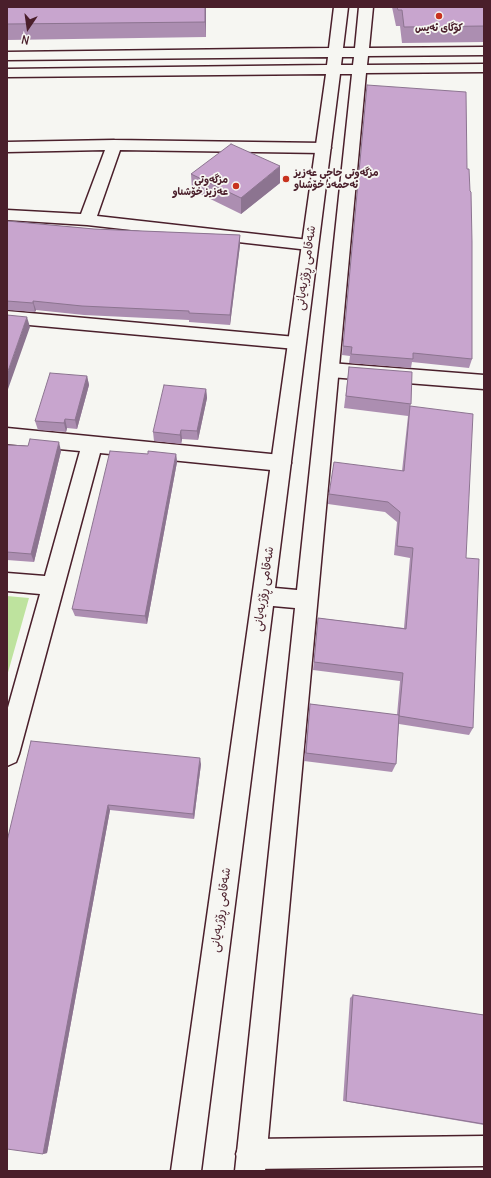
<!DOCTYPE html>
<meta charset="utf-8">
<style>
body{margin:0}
#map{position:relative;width:491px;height:1178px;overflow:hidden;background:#f6f6f2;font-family:Delius,sans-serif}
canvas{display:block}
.frame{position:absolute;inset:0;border:8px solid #4a1f2b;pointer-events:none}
.north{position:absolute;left:8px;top:8px;width:40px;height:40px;-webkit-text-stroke:3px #f6f6f2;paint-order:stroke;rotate:193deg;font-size:11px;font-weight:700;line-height:16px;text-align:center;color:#4a1f2b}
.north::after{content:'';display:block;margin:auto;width:14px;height:18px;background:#4a1f2b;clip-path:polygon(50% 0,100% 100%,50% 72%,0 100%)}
</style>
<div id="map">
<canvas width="491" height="1178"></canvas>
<div class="frame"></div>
<div class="north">N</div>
</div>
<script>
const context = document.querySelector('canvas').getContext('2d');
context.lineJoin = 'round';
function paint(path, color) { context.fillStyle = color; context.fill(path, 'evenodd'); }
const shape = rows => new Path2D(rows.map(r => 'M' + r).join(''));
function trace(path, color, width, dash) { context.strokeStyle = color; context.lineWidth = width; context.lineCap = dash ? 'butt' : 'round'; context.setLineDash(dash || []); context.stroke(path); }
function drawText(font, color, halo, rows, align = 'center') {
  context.font = font + ' Delius,"Playpen Sans Arabic",sans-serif'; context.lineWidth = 3.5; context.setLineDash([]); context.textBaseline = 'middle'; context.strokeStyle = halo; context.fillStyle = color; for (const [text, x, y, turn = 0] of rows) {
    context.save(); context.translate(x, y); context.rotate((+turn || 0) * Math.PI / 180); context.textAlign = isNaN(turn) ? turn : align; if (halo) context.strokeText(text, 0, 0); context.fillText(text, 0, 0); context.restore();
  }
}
const green = shape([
 [7,596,29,598,7,676]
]);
const street = shape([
 [114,140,323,143,328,145,331,148,328,151,323,153,120,150,97,216,309,240,315,241,317,245,315,249,309,250,87,225,7,220,7,210,81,214,105,150,7,152,7,142,114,140],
 [7,311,296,337,302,338,305,343,302,348,296,349,7,323,7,311],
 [330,363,484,375,484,389,330,377,323,375,321,370,323,365,330,363],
 [7,428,281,455,288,457,291,463,288,469,281,471,100,453,19,754,16,762,7,766,7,711,40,594,7,591,7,573,45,576,80,451,7,444,7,428],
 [484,1136,484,1166,251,1169,240,1165,236,1154,240,1143,251,1139,484,1136]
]);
const secondary = shape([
 [334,7,348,7,343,48,355,48,359,7,373,7,369,48,484,47,484,55,368,56,367,65,484,64,484,72,366,73,265,1171,235,1171,295,608,273,606,201,1171,171,1171,326,74,7,77,7,69,327,65,328,57,7,60,7,52,329,48,334,7],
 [342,57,354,57,353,65,341,65,342,57],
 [340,74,352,74,297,590,275,588,340,74]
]);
const wall = shape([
 [7,7,206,7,206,37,7,40],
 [392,7,484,7,484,42,402,43,400,26,396,26],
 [366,94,472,359,469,368,412,362,411,368,349,363,350,356,342,355],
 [191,174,280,183,241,214,192,190],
 [7,221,94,229,240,235,240,245,230,325,189,322,189,320,84,315,36,310,35,312,7,310],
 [349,367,411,404,410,406,466,558,473,728,469,735,399,724,396,764,392,772,304,761,310,704,397,715,400,681,313,670,318,618,404,628,410,558,394,555,397,522,385,512,328,504,329,494,402,471,408,416,344,408],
 [87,376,89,385,77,429,67,428,66,432,38,430,35,421],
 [206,389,207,398,198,440,182,439,181,444,154,441,153,432],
 [7,445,61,451,34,562,7,560],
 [148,454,176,454,177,462,147,624,75,616,72,609],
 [201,764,194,819,110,810,47,1153,43,1154,7,841],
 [353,995,484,1015,484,1125,343,1101,350,998]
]);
const shadedWall = shape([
 [205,7,206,7,206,37,205,22],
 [280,166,280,183,241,214,241,198],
 [240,235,240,245,230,325,230,315],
 [33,301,36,310,35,312,33,303],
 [27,317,30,327,7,392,7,374],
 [87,376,89,385,77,429,75,420],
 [206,389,207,398,198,440,197,431],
 [65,419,67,428,66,432,64,423],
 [181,430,182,439,181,444,180,435],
 [59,442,61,451,34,562,31,554],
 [176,454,177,462,147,624,145,616],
 [200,758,201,764,194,819,193,814],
 [108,805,110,810,47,1153,43,1154]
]);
const building = shape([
 [7,7,205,7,205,22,7,24,7,7],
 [397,7,484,7,484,26,404,27,402,10,398,10,397,7],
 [367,85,466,92,467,169,469,169,470,191,471,192,472,242,472,359,413,353,413,359,351,354,352,347,343,346,367,85],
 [231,144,280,166,241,198,191,174,231,144],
 [7,221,94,229,240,235,230,315,189,313,189,311,82,306,33,301,33,303,7,301,7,221],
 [7,315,27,317,7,374,7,315],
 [349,367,412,372,411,404,346,396,349,367],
 [50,373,87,376,75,420,65,419,64,423,35,421,50,373],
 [164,385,206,389,197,431,181,430,180,435,153,432,164,385],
 [410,406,473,414,466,558,479,559,473,728,399,716,403,673,314,662,318,618,406,629,413,548,397,546,400,512,388,502,329,494,334,462,404,471,410,406],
 [30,439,59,442,31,554,7,552,7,445,28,446,30,439],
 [110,451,148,454,148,451,176,454,145,616,72,609,110,451],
 [310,704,399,715,396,764,306,753,310,704],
 [31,741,200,758,193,814,108,805,43,1154,7,1149,7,841,31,741],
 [353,995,484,1015,484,1124,346,1101,353,995]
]);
const markers = [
 [439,16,4,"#c8321e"],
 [286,179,4,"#c8321e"],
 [236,186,4,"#c8321e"]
];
const farPoinames = [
 ["کۆگای ئەیس",439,28],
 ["مزگەوتی حاجی عەزیز",294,173,"left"],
 ["ئەحمەد خۆشناو",294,185,"left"],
 ["مزگەوتی",228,180,"right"],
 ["عەزیز خۆشناو",228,192,"right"]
];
const streetNames = [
 ["شەقامی ڕۆژبەیانی",306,268,-82],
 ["شەقامی ڕۆژبەیانی",264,589,-82],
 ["شەقامی ڕۆژبەیانی",221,910,-82]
];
paint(green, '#bee39e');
trace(street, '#4a1f2b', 3);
trace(secondary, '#4a1f2b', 3);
paint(street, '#f6f6f2');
paint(secondary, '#f6f6f2');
paint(wall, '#ac8eb1');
paint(shadedWall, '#8c7490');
paint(building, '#c8a5ce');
trace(building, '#8c7490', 1);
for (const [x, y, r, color] of markers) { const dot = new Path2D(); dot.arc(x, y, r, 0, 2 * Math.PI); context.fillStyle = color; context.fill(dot); trace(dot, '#f6f6f2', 1.5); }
drawText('bold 10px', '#4a1f2b', '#f6f6f2', farPoinames);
drawText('12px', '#4a1f2b', '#f6f6f2', streetNames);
</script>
